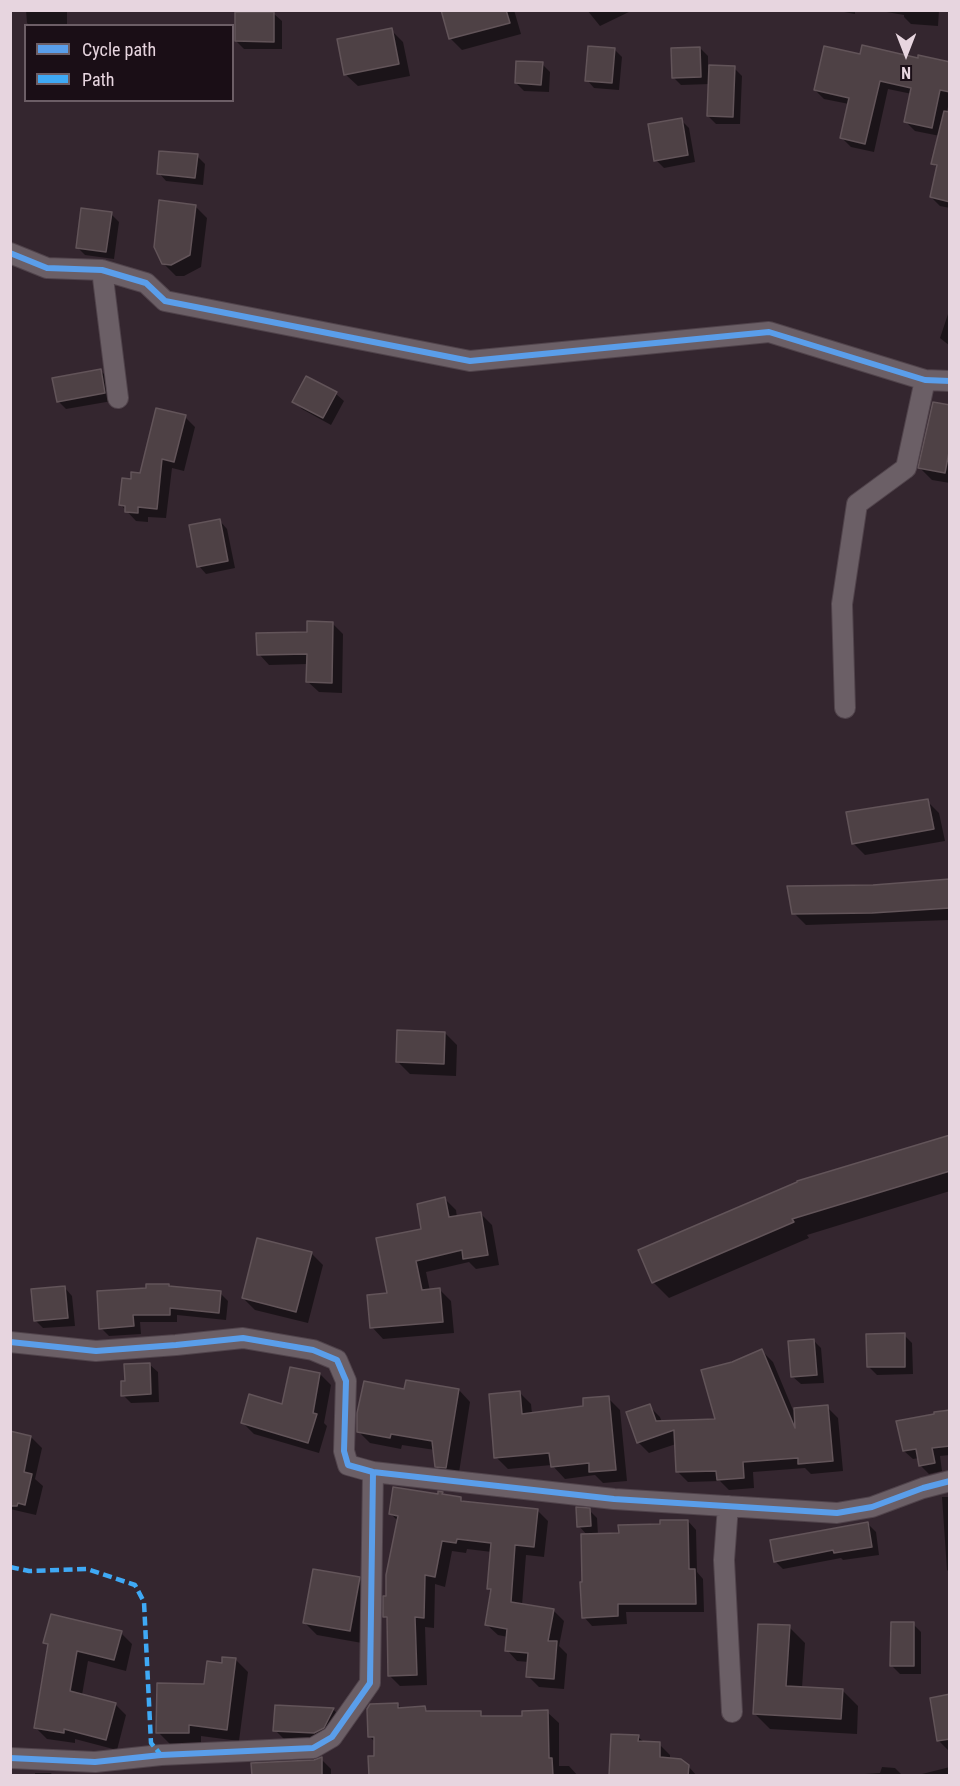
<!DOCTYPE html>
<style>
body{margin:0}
#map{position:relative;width:960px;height:1786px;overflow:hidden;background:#34262f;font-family:"Roboto Condensed",sans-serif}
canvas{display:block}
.frame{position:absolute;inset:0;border:12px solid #e7d5df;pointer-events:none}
.legend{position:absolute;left:24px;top:24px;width:210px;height:78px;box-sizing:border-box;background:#1a0e16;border:2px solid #6c5e66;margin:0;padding:8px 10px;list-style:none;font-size:18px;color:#e7d5df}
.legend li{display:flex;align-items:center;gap:12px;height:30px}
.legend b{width:30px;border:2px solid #6c5e66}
.north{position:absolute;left:876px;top:24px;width:60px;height:60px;-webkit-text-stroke:4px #1a0e16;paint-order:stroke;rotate:180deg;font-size:16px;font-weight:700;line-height:24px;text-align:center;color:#e7d5df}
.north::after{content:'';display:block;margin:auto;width:21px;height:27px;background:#e7d5df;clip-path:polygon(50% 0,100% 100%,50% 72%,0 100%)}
</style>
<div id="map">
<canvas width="960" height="1786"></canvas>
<div class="frame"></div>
<ul class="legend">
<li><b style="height:8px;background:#5a9eea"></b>Cycle path</li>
<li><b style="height:8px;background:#3fa9f5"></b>Path</li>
</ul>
<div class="north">N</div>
</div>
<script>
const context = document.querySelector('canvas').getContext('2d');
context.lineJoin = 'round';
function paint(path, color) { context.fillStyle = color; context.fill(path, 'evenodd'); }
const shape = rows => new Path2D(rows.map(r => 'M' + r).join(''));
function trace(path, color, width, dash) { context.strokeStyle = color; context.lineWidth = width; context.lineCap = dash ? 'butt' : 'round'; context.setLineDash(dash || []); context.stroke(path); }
const shadow = shape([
 [26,10,67,10,67,26,30,26,27,23],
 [449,10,514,10,521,34,462,50,450,38],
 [587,10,633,10,600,26],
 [833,10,855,10,855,14],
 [875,10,939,10,938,26,911,24,904,17,904,15],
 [274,14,282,21,282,49,244,49,236,41],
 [391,30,403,42,410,76,358,86,345,74],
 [700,48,708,56,708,67,734,68,742,76,740,124,716,124,708,116,710,84,681,85,673,77],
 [614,49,622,57,619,90,594,88,587,80],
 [861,56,950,64,950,98,941,138,950,140,950,208,940,206,931,197,938,169,933,163,940,136,915,131,906,122,912,94,888,89,874,152,851,147,842,138,849,104,824,99,815,90],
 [542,64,550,72,549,92,524,91,516,83],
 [681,120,689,128,695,162,664,168,656,160],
 [197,156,205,164,203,185,166,181,159,173],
 [195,206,207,218,201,267,184,276,176,276,163,263],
 [111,214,119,222,114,259,85,255,77,247],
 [950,308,950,346,940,338],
 [101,371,109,379,112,401,66,409,58,401],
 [307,378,336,394,344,401,331,425,302,409,294,401],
 [950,406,950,483,932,480,920,468],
 [185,417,195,427,184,471,172,468,166,518,148,517,148,522,136,521,120,504,132,480,141,474],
 [220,521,227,529,235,568,206,574,199,566],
 [332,623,343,634,342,693,319,692,308,682,308,664,269,665,259,654],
 [927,801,939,813,945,841,865,855,853,843],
 [950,881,950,920,806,925,794,913,873,887],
 [445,1033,457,1045,456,1076,410,1074,398,1062],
 [950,1136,950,1191,807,1235,809,1238,669,1298,653,1282],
 [445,1199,456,1210,457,1218,481,1214,492,1225,499,1265,476,1269,469,1262,426,1272,430,1291,440,1290,451,1301,454,1333,383,1339,372,1327,423,1230],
 [311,1253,323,1265,308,1323,255,1310,243,1298],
 [169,1286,171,1287,220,1293,228,1301,226,1320,177,1315,177,1322,140,1322,141,1334,109,1336,101,1328,148,1290],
 [65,1288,72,1296,75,1326,43,1328,35,1320],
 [904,1335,912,1343,913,1374,877,1375,869,1367],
 [813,1340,821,1348,824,1383,801,1384,793,1377],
 [762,1351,773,1362,793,1410,827,1407,838,1418,843,1471,811,1474,805,1468,753,1472,754,1488,729,1490,720,1481,688,1482,678,1472,676,1444,649,1453,638,1442,649,1406,660,1417,662,1423,717,1420,733,1363],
 [150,1365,158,1372,159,1402,131,1403,123,1395,126,1383],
 [320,1374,331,1385,324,1423,327,1426,319,1453,254,1434,243,1423,283,1406],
 [459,1390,470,1402,458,1479,448,1478,436,1466,435,1450,402,1445,401,1449,370,1443,358,1431,405,1391],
 [519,1392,531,1404,532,1414,585,1407,608,1398,620,1410,627,1481,603,1483,595,1475,565,1479,552,1465,508,1469,496,1457],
 [950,1411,950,1455,940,1456,942,1471,929,1474,920,1465,919,1458,913,1459,904,1451],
 [10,1433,31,1437,42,1448,35,1479,43,1486,36,1515,10,1509],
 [442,1493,445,1496,461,1499,465,1503,537,1510,548,1521,544,1557,526,1555,522,1605,553,1610,564,1621,559,1646,567,1654,564,1689,539,1687,528,1676,529,1662,517,1661,507,1650,508,1637,498,1635,487,1625,492,1592,489,1589,492,1552,467,1549,466,1553,452,1551,445,1587,435,1584,434,1628,425,1627,427,1685,400,1686,389,1675,388,1620,384,1616,399,1522,391,1514],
 [942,1497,950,1497,950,1573,947,1570],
 [589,1510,597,1518,598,1535,620,1534,688,1521,696,1530,697,1572,703,1579,704,1612,626,1612,627,1624,592,1626,584,1617,584,1583,587,1535,579,1526],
 [868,1524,876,1532,879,1555,843,1560,841,1558,783,1569,776,1562],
 [359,1579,371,1591,362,1643,317,1635,305,1623],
 [913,1624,921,1632,921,1674,900,1674,892,1666],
 [789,1627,805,1643,802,1688,842,1690,858,1706,857,1734,770,1729,754,1713],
 [121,1633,132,1644,126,1671,88,1661,82,1695,115,1704,126,1715,117,1750,75,1739,75,1743,47,1739,36,1728,49,1646,45,1642],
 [236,1660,248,1672,239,1741,201,1736,201,1744,170,1744,158,1732,205,1685,223,1665],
 [950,1696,950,1750,949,1751,938,1740],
 [398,1705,402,1709,425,1708,430,1713,480,1713,485,1718,523,1717,547,1712,559,1723,559,1766,569,1766,578,1776,370,1776,375,1758,375,1742,369,1736],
 [276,1707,334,1710,345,1722,335,1740,287,1742,275,1730],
 [638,1737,644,1742,659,1744,670,1755,670,1760,688,1766,697,1776,610,1776],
 [321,1759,331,1769,331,1776,253,1776],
 [882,1767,895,1768,903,1776,836,1776,880,1773],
 [950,1767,950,1776,918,1776,918,1775],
 [35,1773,51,1773,53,1776,35,1776]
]);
const building = shape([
 [441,10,506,10,510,23,449,39,441,10],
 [235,12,274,12,274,42,235,41,235,12],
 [392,28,399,64,344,75,337,39,392,28],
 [862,45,918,58,918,55,950,62,950,92,940,90,932,128,904,122,911,88,880,81,865,144,840,138,849,98,814,90,824,46,860,54,862,45],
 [588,46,615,48,612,83,585,81,588,46],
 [700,47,701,77,672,78,671,48,700,47],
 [516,61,543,62,541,85,515,83,516,61],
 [709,65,735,66,733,117,707,116,709,65],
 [944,111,950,112,950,202,930,197,937,165,931,164,944,111],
 [682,118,688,155,654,161,648,124,682,118],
 [159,151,198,154,195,178,157,174,159,151],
 [159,200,196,205,190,255,171,265,162,264,154,247,159,200],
 [81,208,112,212,106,252,76,248,81,208],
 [101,369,105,393,57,402,52,378,101,369],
 [306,376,337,392,323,418,292,402,306,376],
 [933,402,950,405,950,447,945,473,918,468,933,402],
 [156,408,186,415,174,462,162,459,157,509,138,507,138,513,125,512,125,506,119,505,122,478,131,479,131,472,140,473,156,408],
 [220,519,228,561,197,567,189,525,220,519],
 [307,621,333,622,332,683,306,682,307,654,257,655,256,633,307,632,307,621],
 [928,799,934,829,852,844,846,812,928,799],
 [950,879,950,908,872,913,792,914,787,886,873,885,950,879],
 [397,1030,445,1032,444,1064,396,1062,397,1030],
 [950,1135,950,1171,792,1219,794,1222,652,1283,638,1250,797,1182,797,1181,950,1135],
 [445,1197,449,1217,481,1212,488,1255,463,1259,462,1250,416,1261,422,1290,440,1288,443,1322,370,1328,367,1295,387,1293,376,1238,421,1229,417,1204,445,1197],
 [257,1238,312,1252,296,1312,242,1298,257,1238],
 [146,1284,169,1284,169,1286,221,1291,219,1313,170,1308,170,1315,133,1315,134,1326,99,1329,97,1291,146,1288,146,1284],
 [65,1286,68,1318,34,1321,31,1289,65,1286],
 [905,1333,905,1367,867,1367,866,1334,905,1333],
 [814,1339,817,1375,791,1377,788,1341,814,1339],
 [762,1349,795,1428,794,1408,828,1405,833,1461,798,1464,798,1458,743,1462,744,1478,717,1480,716,1471,676,1472,674,1430,637,1443,626,1412,650,1404,656,1421,715,1419,701,1370,732,1362,762,1349],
 [150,1363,151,1394,121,1396,121,1381,125,1381,124,1364,150,1363],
 [290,1367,320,1373,313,1413,317,1414,308,1443,241,1423,249,1394,282,1404,290,1367],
 [406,1380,459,1389,446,1468,435,1467,432,1441,391,1434,390,1438,357,1432,357,1413,364,1381,404,1389,406,1380],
 [520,1391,522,1414,583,1406,583,1398,609,1396,616,1470,589,1472,589,1463,551,1467,549,1453,494,1458,489,1394,520,1391],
 [950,1410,950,1446,932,1448,935,1463,919,1466,916,1449,903,1451,896,1421,934,1414,934,1412,950,1410],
 [10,1431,31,1436,24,1472,32,1474,25,1505,18,1503,17,1506,10,1506,10,1431],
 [393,1487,438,1494,438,1491,443,1492,442,1494,461,1497,461,1501,538,1509,534,1547,515,1545,511,1602,554,1609,548,1641,557,1641,554,1679,526,1677,528,1653,505,1651,507,1629,485,1625,491,1589,487,1589,491,1543,457,1539,456,1543,442,1541,435,1577,425,1575,424,1618,415,1617,417,1675,388,1676,387,1617,383,1617,383,1596,386,1596,386,1575,398,1516,389,1514,393,1487],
 [576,1507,590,1508,591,1526,577,1527,576,1507],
 [660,1520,688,1520,689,1569,695,1569,696,1604,618,1604,618,1616,582,1618,580,1582,582,1582,581,1534,619,1533,618,1525,660,1524,660,1520],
 [868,1522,872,1547,834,1553,833,1550,774,1562,770,1540,868,1522],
 [313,1569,360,1577,350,1631,303,1623,313,1569],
 [51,1614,122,1631,114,1660,77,1651,70,1691,116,1703,106,1740,64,1729,64,1733,34,1728,48,1644,43,1643,51,1614],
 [891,1622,914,1622,914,1666,890,1666,891,1622],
 [758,1624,790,1625,786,1686,843,1689,841,1719,753,1714,758,1624],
 [222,1657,236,1658,227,1730,189,1725,189,1733,156,1733,157,1683,204,1684,207,1661,222,1663,222,1657],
 [950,1694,950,1739,937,1741,930,1698,950,1694],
 [398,1703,398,1708,425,1706,426,1711,481,1711,481,1716,522,1716,522,1711,548,1710,549,1758,552,1758,553,1776,369,1776,368,1756,374,1756,374,1737,368,1737,367,1709,370,1704,398,1703],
 [275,1705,334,1708,324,1728,314,1733,273,1731,275,1705],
 [611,1734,639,1735,638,1741,660,1742,660,1757,681,1759,689,1765,688,1776,609,1776,611,1734],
 [322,1757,322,1776,252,1776,251,1763,314,1760,322,1757]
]);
const minor = shape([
 [10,253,47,268,102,270,146,283,165,301,470,361,769,332,925,380,950,381],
 [102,270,118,398],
 [845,708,842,604,857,504,906,468,925,380],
 [10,1342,96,1351,176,1345,243,1338,313,1350,337,1360,346,1381,344,1451,348,1465,373,1472,614,1499,837,1513,872,1507,923,1488,950,1481],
 [728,1506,724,1560,732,1712],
 [10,1758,95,1762,161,1755,313,1748,332,1737,370,1683,373,1472]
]);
const quiet = shape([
 [10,1567,29,1571,87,1569,135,1585,144,1602,151,1743,161,1755]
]);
const cycleway = shape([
 [10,253,47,268,102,270,146,283,165,301,470,361,769,332,925,380,950,381],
 [10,1342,96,1351,176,1345,243,1338,313,1350,337,1360,346,1381,344,1451,348,1465,373,1472,614,1499,837,1513,872,1507,923,1488,950,1481],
 [10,1758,95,1762,161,1755,313,1748,332,1737,370,1683,373,1472]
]);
paint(shadow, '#0007');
paint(building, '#4e4145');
trace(building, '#625459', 1.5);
trace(minor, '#50434b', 22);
trace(minor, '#6b5f66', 20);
trace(quiet, '#3fa9f5', 4.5, [9, 4.5]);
trace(cycleway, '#5a9eea', 6);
</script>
